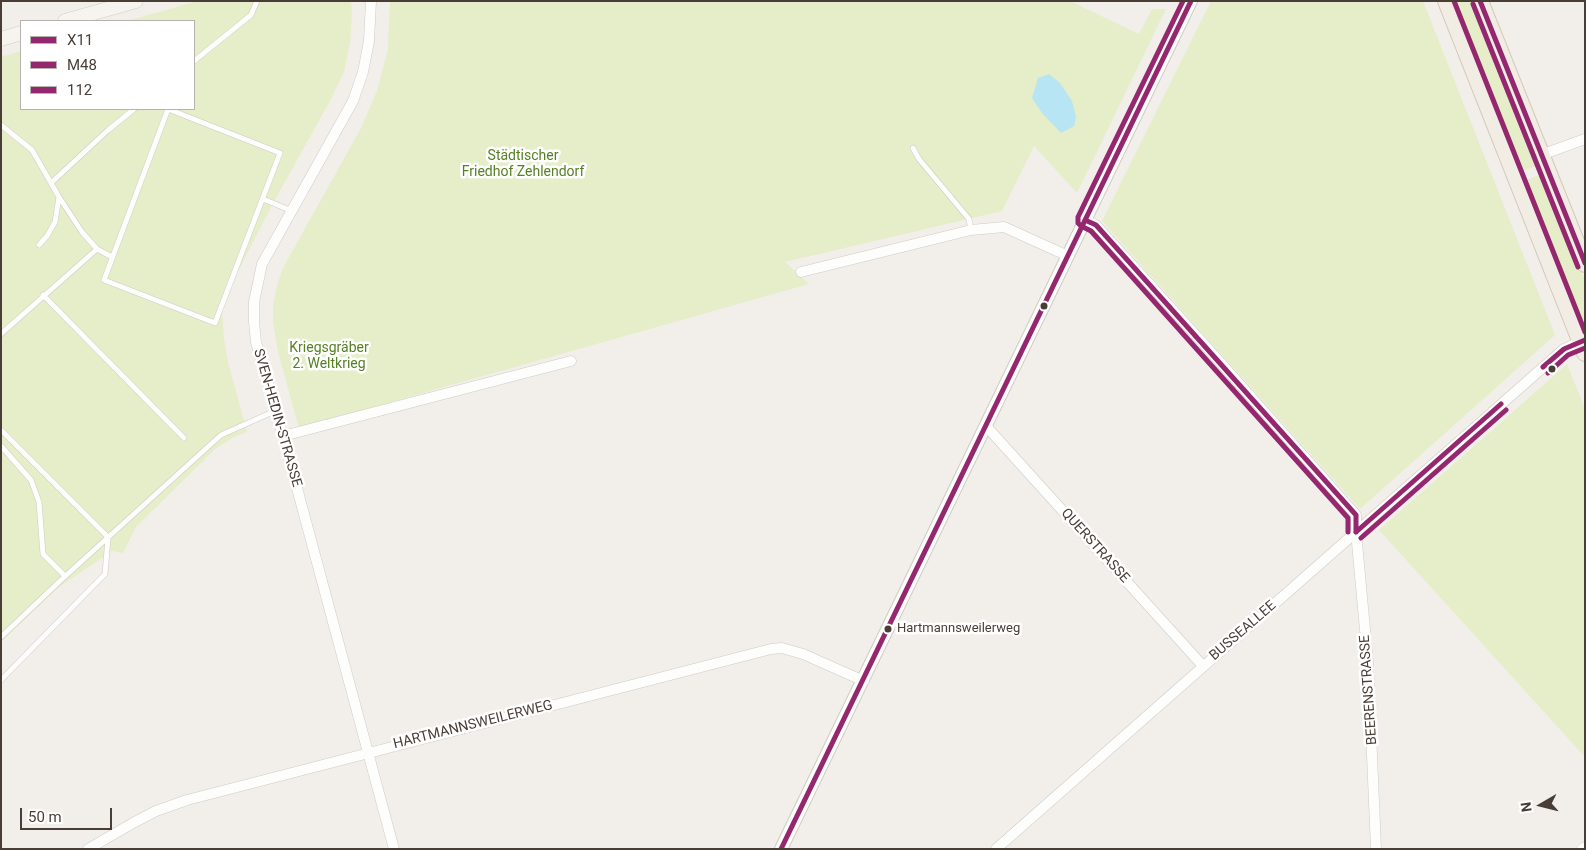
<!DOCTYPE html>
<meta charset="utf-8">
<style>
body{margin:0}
#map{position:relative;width:1586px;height:850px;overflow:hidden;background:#f2efeb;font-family:Roboto,sans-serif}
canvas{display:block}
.frame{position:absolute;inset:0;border:2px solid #493e36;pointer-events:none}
.legend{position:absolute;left:20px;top:20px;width:175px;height:90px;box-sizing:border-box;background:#fff;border:1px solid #b6b2af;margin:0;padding:6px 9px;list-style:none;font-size:15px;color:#493e36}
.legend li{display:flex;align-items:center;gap:10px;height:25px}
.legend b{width:25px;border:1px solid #b6b2af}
.north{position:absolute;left:1516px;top:780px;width:50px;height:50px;-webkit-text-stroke:4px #fff;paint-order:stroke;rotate:262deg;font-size:14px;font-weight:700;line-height:20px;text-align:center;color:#493e36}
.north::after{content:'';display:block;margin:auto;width:18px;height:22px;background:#493e36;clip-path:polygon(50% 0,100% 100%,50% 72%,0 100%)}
.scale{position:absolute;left:20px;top:808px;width:92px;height:22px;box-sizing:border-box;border:2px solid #493e36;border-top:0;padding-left:6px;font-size:15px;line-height:18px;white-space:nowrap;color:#493e36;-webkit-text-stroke:4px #fff;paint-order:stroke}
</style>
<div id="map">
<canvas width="1586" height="850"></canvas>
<div class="frame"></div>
<ul class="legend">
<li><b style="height:6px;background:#95276e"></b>X11</li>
<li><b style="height:6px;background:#95276e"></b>M48</li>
<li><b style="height:6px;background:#95276e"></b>112</li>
</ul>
<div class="north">N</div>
<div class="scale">50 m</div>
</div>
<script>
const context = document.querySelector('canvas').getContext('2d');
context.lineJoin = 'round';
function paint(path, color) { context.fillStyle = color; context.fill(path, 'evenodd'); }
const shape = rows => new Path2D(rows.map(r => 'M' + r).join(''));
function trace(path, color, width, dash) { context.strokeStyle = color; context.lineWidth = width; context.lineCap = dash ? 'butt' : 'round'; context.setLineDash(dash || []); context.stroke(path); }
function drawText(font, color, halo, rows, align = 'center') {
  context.font = font + ' Roboto,sans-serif'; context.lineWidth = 5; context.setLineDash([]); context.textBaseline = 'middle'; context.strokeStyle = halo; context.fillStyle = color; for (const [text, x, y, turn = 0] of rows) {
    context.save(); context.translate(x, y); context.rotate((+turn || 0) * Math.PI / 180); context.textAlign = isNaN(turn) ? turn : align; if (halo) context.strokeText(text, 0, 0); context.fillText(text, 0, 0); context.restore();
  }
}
const green = shape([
 [198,1,351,1,352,15,350,43,344,72,330,101,271,207,229,289,222,310,224,339,228,362,247,432,234,437,215,449,136,527,123,553,112,551,59,587,1,642,1,57,21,51,21,109,194,109,194,21,127,21],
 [390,1,1070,1,1139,34,1152,9,1166,9,1077,193,1034,146,1002,211,785,262,809,284,299,428,278,352,273,322,273,305,278,282,284,266,361,128,377,91,388,49],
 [1211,1,1423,1,1555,335,1360,509,1102,221],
 [1452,1,1474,1,1539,165,1520,172],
 [1543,174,1585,280,1585,326,1582,326,1523,181],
 [1567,364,1585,409,1585,757,1379,530]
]);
const water = shape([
 [1049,74,1060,83,1072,101,1076,117,1074,126,1061,133,1042,113,1032,98,1038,78]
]);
const service = shape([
 [194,61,251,15,257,1],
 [168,109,280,153,215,323,104,280,168,109],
 [1,125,32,150,59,197,82,232,97,249,112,257],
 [913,148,919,159,969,219,971,230],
 [51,183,107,131,134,109],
 [263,199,292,211],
 [39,245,47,236,55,222,59,197],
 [43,295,184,438],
 [1,334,97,249],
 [1,430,108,537],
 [1,446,31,480,39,502,43,554,65,576],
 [1,637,61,580,221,435,275,411],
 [1,680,105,574,108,538]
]);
const minor = shape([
 [371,1,369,41,363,72,353,101,262,264,254,302,254,322,256,342,283,436,394,849],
 [1541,155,1585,139],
 [1085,220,1096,225,1212,353,1356,515,1356,532,1368,662,1376,849],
 [801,272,971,230,1004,227,1068,256],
 [986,426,1203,666],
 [283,436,571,361],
 [88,849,133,823,156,811,187,800,771,649,782,648,803,654,864,681],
 [996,849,1564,349,1584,340],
 [1582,849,1585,847]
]);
const tertiary = shape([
 [781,849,1191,1]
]);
const secondary = shape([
 [65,21,136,1],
 [1,39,21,33]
]);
const primary = shape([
 [1446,1,1585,353],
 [1480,1,1585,264]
]);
const bus1 = shape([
 [1480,1,1585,263],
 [1085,220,1096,225,1356,515,1356,532],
 [1543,367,1564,349,1585,340],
 [1356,532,1501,404],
 [781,849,1191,1]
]);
const bus2 = shape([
 [1183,1,1078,217,1078,223,1081,226,1091,231,1348,518,1348,532],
 [1473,4,1578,267],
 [1548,373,1568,355,1585,348],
 [1361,538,1506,410]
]);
const bus3 = shape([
 [1454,1,1585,332]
]);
const markers = [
 [1044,306,4.5,"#493e36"],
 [1552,369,4.5,"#493e36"],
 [888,629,4.5,"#493e36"]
];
const busNames = [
 ["Hartmannsweilerweg",897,629]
];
const parkNames = [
 ["Städtischer",523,156],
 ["Friedhof Zehlendorf",523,172],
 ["Kriegsgräber",329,348],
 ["2. Weltkrieg",329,364]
];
const streetNames = [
 ["SVEN-HEDIN-STRASSE",277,418,74],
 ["QUERSTRASSE",1095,546,48],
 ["BUSSEALLEE",1243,631,-41],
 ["BEERENSTRASSE",1369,690,-94],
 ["HARTMANNSWEILERWEG",473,725,-14]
];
paint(green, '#e5edc9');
paint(water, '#b8e5f3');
trace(service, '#cecbc7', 6);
trace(minor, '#cecbc7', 11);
trace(tertiary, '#cecbc7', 14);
trace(secondary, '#d3ccc3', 15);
trace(primary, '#d5c7b7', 18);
trace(service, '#fdfdfc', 5);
trace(minor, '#fdfdfc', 10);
trace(tertiary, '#fdfdfc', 12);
trace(secondary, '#f7f4ef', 14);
trace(primary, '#f1ece4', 16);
trace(bus1, '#95276e', 5);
trace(bus2, '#95276e', 5);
trace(bus3, '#95276e', 5);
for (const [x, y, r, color] of markers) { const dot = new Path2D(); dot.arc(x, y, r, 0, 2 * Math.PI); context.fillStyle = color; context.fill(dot); trace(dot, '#fff', 2); }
drawText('13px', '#493e36', '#fff', busNames, 'left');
drawText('14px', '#568023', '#fff', parkNames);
drawText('14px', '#493e36', '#fff', streetNames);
</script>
